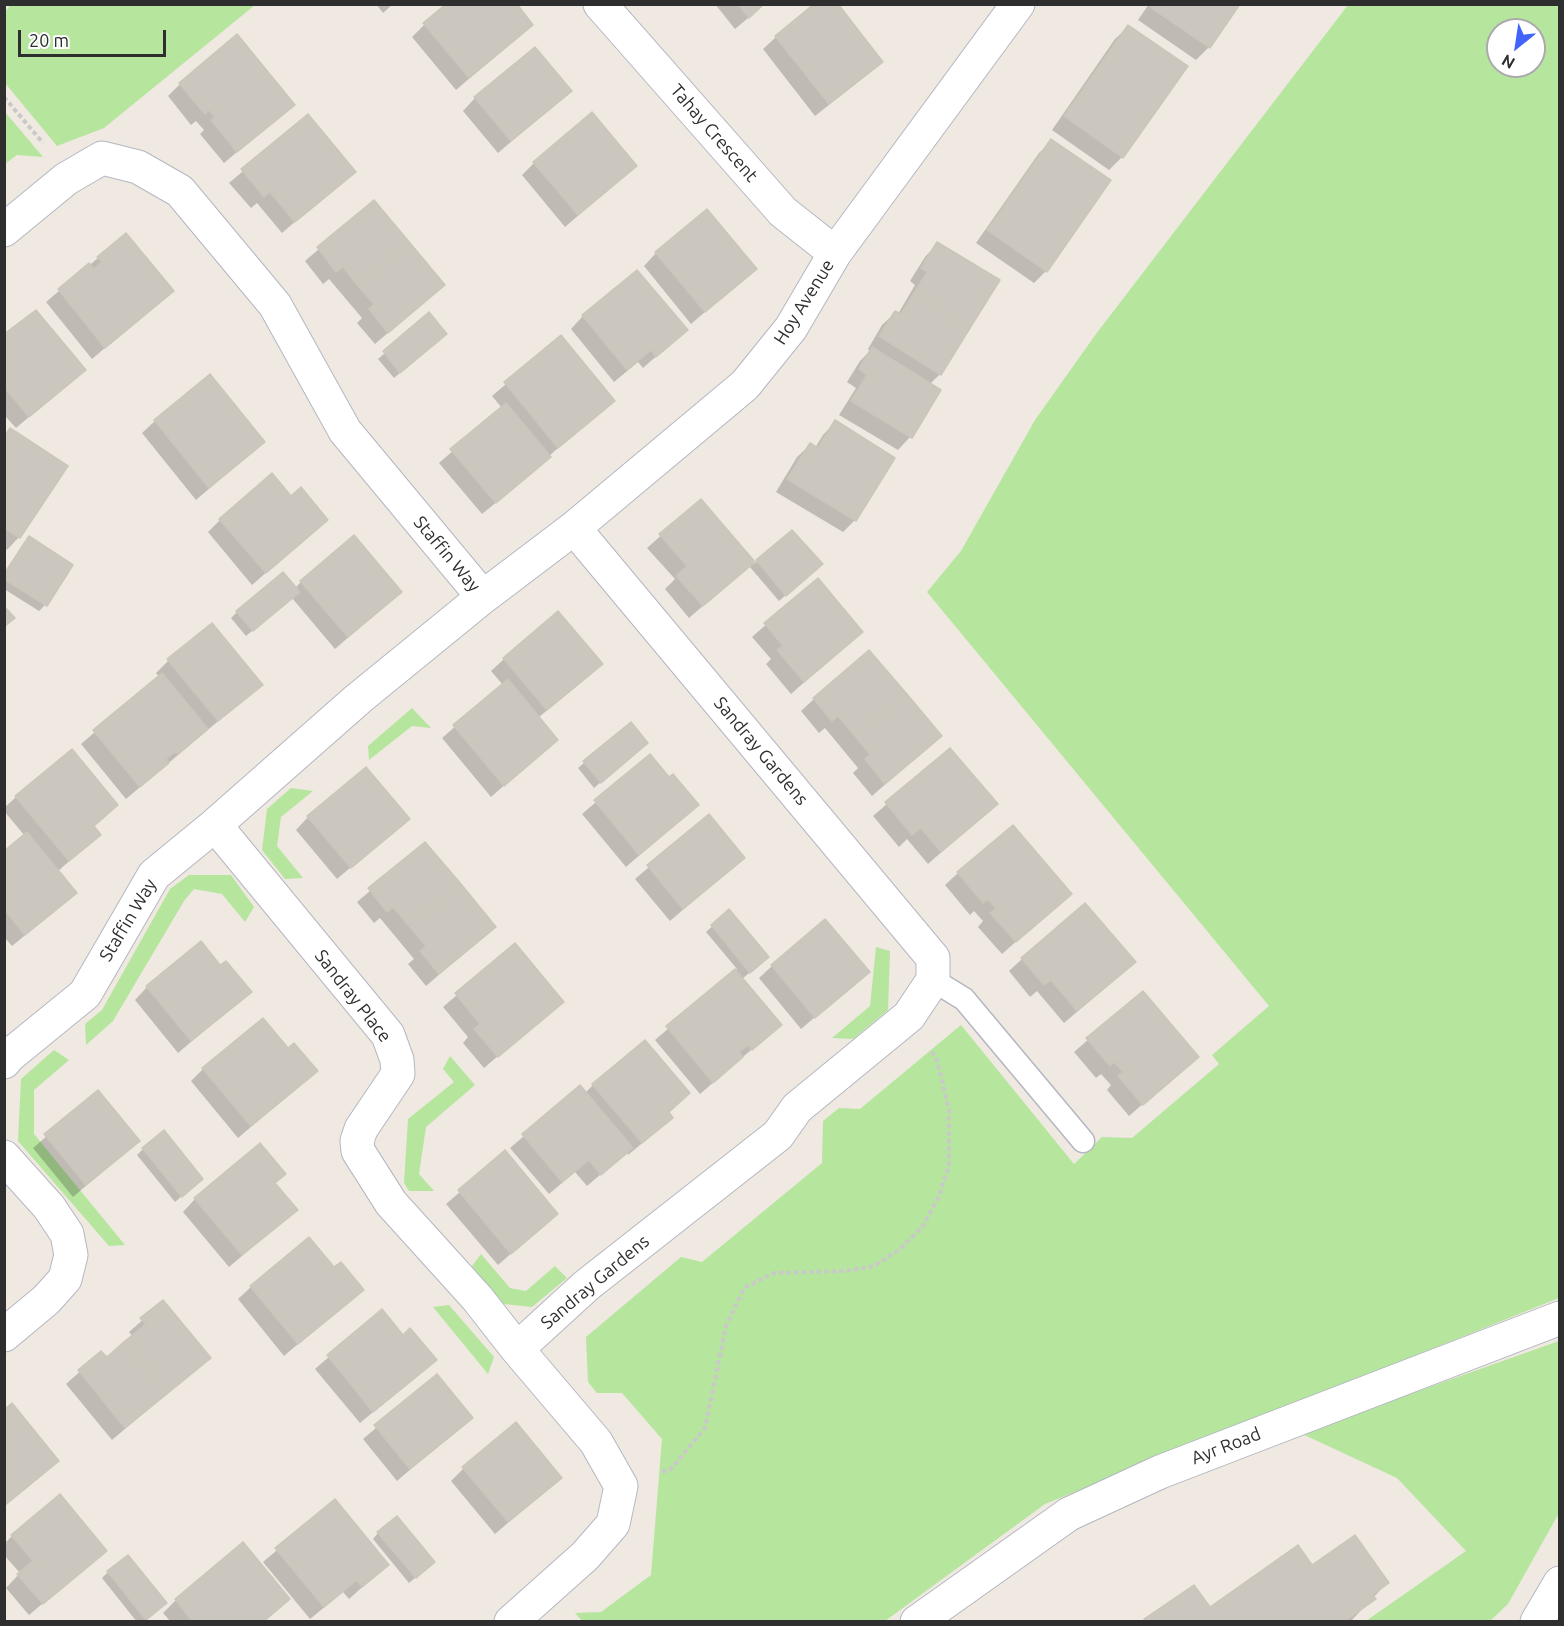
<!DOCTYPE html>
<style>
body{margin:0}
#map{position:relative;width:1564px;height:1626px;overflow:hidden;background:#efe9e1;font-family:Ubuntu,sans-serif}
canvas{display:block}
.frame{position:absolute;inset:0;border:6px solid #2e2e2e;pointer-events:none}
.north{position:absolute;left:1486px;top:18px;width:60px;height:60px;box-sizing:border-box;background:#fff;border:2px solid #ababab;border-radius:50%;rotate:210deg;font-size:16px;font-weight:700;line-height:24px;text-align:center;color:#2e2e2e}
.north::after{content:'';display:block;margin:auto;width:21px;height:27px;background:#4264fb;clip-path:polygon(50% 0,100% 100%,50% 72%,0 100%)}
.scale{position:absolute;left:18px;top:30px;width:148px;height:27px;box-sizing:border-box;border:3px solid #2e2e2e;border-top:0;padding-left:8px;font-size:18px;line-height:21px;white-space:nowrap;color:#2e2e2e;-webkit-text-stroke:4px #fff;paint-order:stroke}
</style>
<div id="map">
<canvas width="1564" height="1626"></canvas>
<div class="frame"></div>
<div class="north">N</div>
<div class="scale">20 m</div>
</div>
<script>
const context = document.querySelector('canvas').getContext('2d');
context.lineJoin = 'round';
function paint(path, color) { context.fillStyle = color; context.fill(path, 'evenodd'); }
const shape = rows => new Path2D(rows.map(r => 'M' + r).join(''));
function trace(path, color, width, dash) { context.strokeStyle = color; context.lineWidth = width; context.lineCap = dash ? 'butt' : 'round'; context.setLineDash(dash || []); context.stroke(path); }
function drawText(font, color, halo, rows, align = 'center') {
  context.font = font + ' Ubuntu,sans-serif'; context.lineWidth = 5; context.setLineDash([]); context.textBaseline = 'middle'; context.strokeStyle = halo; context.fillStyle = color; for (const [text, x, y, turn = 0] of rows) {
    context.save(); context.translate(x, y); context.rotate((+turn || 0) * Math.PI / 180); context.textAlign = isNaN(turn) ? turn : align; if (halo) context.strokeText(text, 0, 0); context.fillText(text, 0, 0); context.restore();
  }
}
const green = shape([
 [11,4,255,4,255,5,104,128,57,146,5,83,5,12],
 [1348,5,1559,5,1559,1298,1045,1504,885,1621,583,1622,575,1613,601,1612,651,1575,662,1439,622,1393,597,1393,588,1382,586,1337,681,1257,702,1262,822,1163,823,1121,839,1108,860,1109,961,1025,1074,1164,1102,1137,1132,1138,1219,1064,1212,1055,1269,1006,927,592,961,551,1035,420,1096,334],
 [1498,30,1534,30,1534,66,1498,66],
 [4,112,5,112,43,157,17,155,5,164],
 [412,708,431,728,412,726,369,760,368,746],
 [291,788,313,791,281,817,277,846,303,878,285,879,262,850,267,809],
 [189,875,231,875,254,907,245,922,222,894,194,889,184,901,113,1021,86,1045,85,1024,102,1010,170,889],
 [876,947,890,951,888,1010,853,1039,832,1038,870,1006],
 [54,1050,69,1060,34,1090,34,1134,125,1245,109,1246,18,1141,21,1079],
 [450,1056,475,1085,426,1127,419,1174,434,1191,409,1191,404,1183,408,1119,454,1082,443,1069],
 [481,1254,510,1288,526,1291,555,1266,567,1278,532,1307,504,1304,472,1266],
 [449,1305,494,1357,488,1374,433,1307],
 [1559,1341,1559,1513,1508,1604,1490,1621,1366,1621,1466,1551,1397,1478,1300,1433]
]);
const shadow = shape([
 [376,4,393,4,383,13],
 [715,4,765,4,735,29],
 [1149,4,1238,4,1209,47,1196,60,1138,20],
 [424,25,531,25,456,90,412,37],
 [1128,27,1122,157,1109,170,1052,130,1115,39],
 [776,37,881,61,868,74,815,116,763,49],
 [180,84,293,105,224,163,200,134,204,130,196,121,191,125,168,96],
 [570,91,498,153,463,111,475,98],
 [308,116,354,171,282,233,257,203,251,208,229,183],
 [1052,141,1046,271,1034,283,976,243,1039,153],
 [534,163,635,166,565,227,522,175],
 [374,202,443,285,375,344,357,323,362,318,329,279,323,284,305,261],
 [937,244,940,374,930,384,939,390,910,437,898,450,839,415,856,388,847,382,860,361,870,351,868,349,882,325,895,313,898,314,915,285,910,281,925,257],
 [656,253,755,269,691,324,644,266],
 [98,258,172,291,92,359,46,302],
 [429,315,439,340,394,378,378,359],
 [583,316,686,330,643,368,638,362,614,382,571,329],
 [4,336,84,370,16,428,4,415],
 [561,337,613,400,549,456,537,469,482,514,439,463,502,408,492,396],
 [155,421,263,442,196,500,142,433],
 [835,422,855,520,843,532,776,492,797,457,810,445,815,448,823,435],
 [11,430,19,537,7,550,4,548,4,436],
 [700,501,754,564,792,532,815,570,779,601,749,566,689,618,665,589,675,579,647,548],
 [220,520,326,520,252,585,208,532],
 [29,538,45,605,39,611,4,589,4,573],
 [817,580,861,632,791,694,766,664,771,659,752,637],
 [301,582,400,592,335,649,292,598,246,636,231,618,237,612,295,588],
 [504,659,588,676,538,718,556,740,491,797,442,738,503,685,491,671],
 [168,661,261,685,126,799,81,744,159,677,156,673],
 [814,699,940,736,872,796,853,773,858,768,825,728,819,733,801,711],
 [630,724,640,749,594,788,578,768],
 [949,750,996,804,928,864,907,839,899,847,873,816],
 [650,756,669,780,697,805,626,867,582,814],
 [16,797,116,805,93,827,99,835,57,872,62,905,12,946,4,937,4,853,25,836,4,811,4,808],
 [709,816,743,858,670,921,635,879],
 [308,817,408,819,337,879,296,830],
 [425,844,494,927,426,986,408,964,414,959,380,918,374,923,357,902],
 [958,873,1070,894,1002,954,978,927,983,921,974,911,970,915,945,885],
 [729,911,761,963,742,979,780,1025,700,1094,655,1040,737,969,706,932],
 [515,945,562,1001,484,1068,463,1043,468,1037,443,1007],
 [1022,959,1121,974,1064,1023,1037,991,1030,997,1009,971],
 [772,966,868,972,801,1029,759,978],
 [220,967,250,992,178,1053,135,1000,147,987],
 [1142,993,1197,1057,1129,1116,1107,1090,1111,1085,1101,1074,1096,1078,1074,1052],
 [288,1050,316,1071,238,1138,191,1081,203,1069],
 [593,1085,668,1113,671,1118,658,1130,628,1155,627,1152,587,1186,575,1172,549,1194,510,1148,580,1088,585,1093],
 [98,1092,138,1141,73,1197,33,1148],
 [143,1149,195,1185,175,1202,137,1155],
 [505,1153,556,1214,498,1265,446,1204],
 [284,1174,274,1184,296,1210,229,1267,183,1212,195,1199],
 [334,1269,362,1289,284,1356,238,1299,251,1287],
 [163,1302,208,1358,112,1440,66,1384,101,1353,106,1359,133,1337,129,1332],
 [382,1311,403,1337,435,1360,360,1423,315,1369],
 [437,1376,471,1417,397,1481,363,1439],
 [4,1412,57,1461,4,1506],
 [464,1468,560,1478,495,1534,451,1481],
 [334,1502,387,1565,349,1599,343,1592,310,1619,263,1562],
 [378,1533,427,1568,409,1583,373,1539],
 [12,1536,105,1551,29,1615,6,1588,20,1573,4,1555,4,1544],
 [108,1572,159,1609,143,1622,137,1622,102,1578],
 [1387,1583,1350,1622,1144,1622,1194,1587,1209,1609],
 [288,1599,263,1622,171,1622,163,1613,176,1600]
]);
const building = shape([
 [446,4,517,4,533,25,469,78,423,23,446,4],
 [738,4,764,4,749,18,738,4],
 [814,4,838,4,883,62,829,104,775,36,814,4],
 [1152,4,1240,4,1210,48,1150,7,1152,4],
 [1128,25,1188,66,1123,158,1064,116,1128,25],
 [237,34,295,105,237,152,211,120,215,117,209,110,205,114,179,83,237,34],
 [535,47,572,91,511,141,474,97,535,47],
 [592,112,637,166,578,215,533,162,592,112],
 [308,114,356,172,295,222,270,192,264,197,241,169,308,114],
 [1051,139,1111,180,1047,272,987,230,1051,139],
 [374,200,410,243,358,286,343,267,336,272,317,247,374,200],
 [707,209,757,269,705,312,655,252,707,209],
 [126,233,174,291,105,348,58,289,89,263,94,269,102,262,97,257,126,233],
 [937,242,1000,280,970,328,914,293,927,272,921,268,937,242],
 [410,243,445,285,388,333,369,309,374,304,358,286,410,243],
 [637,270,688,330,656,357,651,350,627,370,582,315,637,270],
 [914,293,970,328,941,375,879,336,895,311,901,314,914,293],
 [36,310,86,370,29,417,4,387,4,334,36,310],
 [429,312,447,334,400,373,383,351,429,312],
 [561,335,615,401,558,448,504,382,561,335],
 [872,347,941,390,912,438,851,401,867,375,859,369,872,347],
 [210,374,265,442,209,488,154,420,210,374],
 [506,403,551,457,496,503,450,449,506,403],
 [835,420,895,458,856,521,787,479,810,443,818,448,835,420],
 [10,428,68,466,20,538,4,528,4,437,10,428],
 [272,473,291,496,301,487,328,520,266,573,219,519,272,473],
 [701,499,755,562,703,606,676,576,687,566,659,534,701,499],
 [792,530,823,564,786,596,756,560,792,530],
 [354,535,402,592,348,637,300,581,354,535],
 [29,536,73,565,47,606,4,579,4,574,29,536],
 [283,572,300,592,253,631,236,611,283,572],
 [818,578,863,632,804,682,777,650,783,646,764,623,818,578],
 [4,606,15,618,4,627,4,606],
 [558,611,603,664,547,710,503,658,558,611],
 [212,623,263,685,218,721,167,659,212,623],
 [869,650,906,693,855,736,838,716,832,721,813,698,869,650],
 [162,673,208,729,178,754,175,752,166,759,169,763,140,787,93,730,162,673],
 [508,679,558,740,504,786,453,725,508,679],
 [906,693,942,736,885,784,865,759,870,755,855,736,906,693],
 [631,722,648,743,601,783,583,761,631,722],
 [950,748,998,804,941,852,921,828,912,835,885,802,950,748],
 [72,749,118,805,94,826,101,835,69,861,15,796,72,749],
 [650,754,669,777,673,774,699,805,639,855,594,800,650,754],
 [366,767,410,819,351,868,307,816,366,767],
 [709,814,745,858,683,909,647,865,709,814],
 [1013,825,1072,894,1016,942,990,913,996,909,988,899,983,903,957,872,1013,825],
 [27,832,77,893,25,935,4,909,4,851,27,832],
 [425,842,461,884,409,926,393,907,387,912,368,888,425,842],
 [461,884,496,927,439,974,420,951,426,946,409,926,461,884],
 [1085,903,1136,962,1077,1011,1051,980,1044,985,1021,958,1085,903],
 [729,909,769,957,750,973,711,925,729,909],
 [825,919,870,972,815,1018,771,965,825,919],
 [201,941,220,965,226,961,252,992,191,1041,146,986,201,941],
 [515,943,564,1002,498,1057,474,1029,480,1024,455,993,515,943],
 [735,969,782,1025,752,1050,748,1045,739,1052,743,1057,713,1083,666,1026,735,969],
 [1143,991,1199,1057,1143,1105,1118,1076,1123,1072,1114,1062,1110,1066,1086,1038,1143,991],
 [263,1018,288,1048,294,1043,318,1071,251,1126,202,1068,263,1018],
 [645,1040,690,1093,669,1112,673,1118,642,1143,592,1084,645,1040],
 [580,1085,633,1148,601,1175,589,1160,562,1182,522,1134,580,1085],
 [98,1090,140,1141,86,1185,44,1134,98,1090],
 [164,1130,203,1179,182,1197,142,1148,164,1130],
 [260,1143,286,1174,275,1183,298,1210,242,1255,194,1198,260,1143],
 [505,1150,558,1214,511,1254,458,1190,505,1150],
 [309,1237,334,1267,341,1262,364,1290,298,1344,250,1286,309,1237],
 [163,1300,211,1358,168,1393,125,1341,146,1324,140,1318,163,1300],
 [382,1309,403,1335,410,1328,437,1360,373,1412,327,1355,382,1309],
 [125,1341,168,1393,125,1428,78,1370,101,1351,107,1357,125,1341],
 [437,1374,473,1418,410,1469,374,1425,437,1374],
 [12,1403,59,1461,4,1506,4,1410,12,1403],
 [516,1422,562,1478,508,1522,462,1467,516,1422],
 [60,1494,107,1551,43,1604,17,1574,33,1561,11,1535,60,1494],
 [335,1499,389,1565,362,1587,357,1580,324,1607,275,1548,335,1499],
 [397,1516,435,1562,416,1578,377,1532,397,1516],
 [1355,1535,1389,1583,1372,1595,1376,1599,1345,1621,1343,1618,1338,1622,1146,1622,1144,1619,1194,1585,1210,1607,1298,1545,1312,1565,1355,1535],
 [243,1542,290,1599,263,1622,256,1620,254,1622,193,1622,175,1599,243,1542],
 [128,1555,167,1603,146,1620,107,1571,128,1555]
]);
const path = shape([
 [4,97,43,143],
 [662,1472,671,1469,705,1428,726,1326,744,1288,774,1273,846,1271,874,1266,900,1249,923,1226,938,1198,949,1166,949,1110,937,1060,932,1052]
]);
const lane = shape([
 [933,980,964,999,1083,1141]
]);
const street = shape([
 [600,4,783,212,835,253],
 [4,230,66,179,102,158,138,167,180,191,275,305,345,431,483,597,358,699,215,825,154,875,85,994,9,1056,4,1062],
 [483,597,574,528,745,385,791,328,835,253,1018,4],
 [215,825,388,1035,397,1060,398,1074,361,1129,357,1141,358,1151,391,1203,477,1298,517,1349],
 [4,1157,49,1207,67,1234,71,1255,65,1279,46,1300,4,1335],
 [511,1622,585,1556,613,1524,621,1486,596,1442,517,1349,587,1285,778,1135,797,1108,909,1016,933,980,933,958,574,528],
 [917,1622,1069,1514,1160,1472,1560,1318],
 [1537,1622,1560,1583]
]);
const streetNames = [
 ["Tahay Crescent",714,133,49],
 ["Hoy Avenue",804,302,-58],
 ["Staffin Way",447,554,50],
 ["Sandray Gardens",761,751,50],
 ["Staffin Way",128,920,-59],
 ["Sandray Place",353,996,52],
 ["Sandray Gardens",595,1282,-40],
 ["Ayr Road",1226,1446,-21]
];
paint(green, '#b6e59e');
paint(shadow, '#0003');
paint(building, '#cbc7bf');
trace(building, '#cbc5ba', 1.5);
trace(lane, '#b4b7c1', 25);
trace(street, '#b4b7c1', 35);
trace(path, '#c9c9c9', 4, [4.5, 3]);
trace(lane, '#fff', 22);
trace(street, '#fff', 33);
drawText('18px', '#2e2e2e', '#fff', streetNames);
</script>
